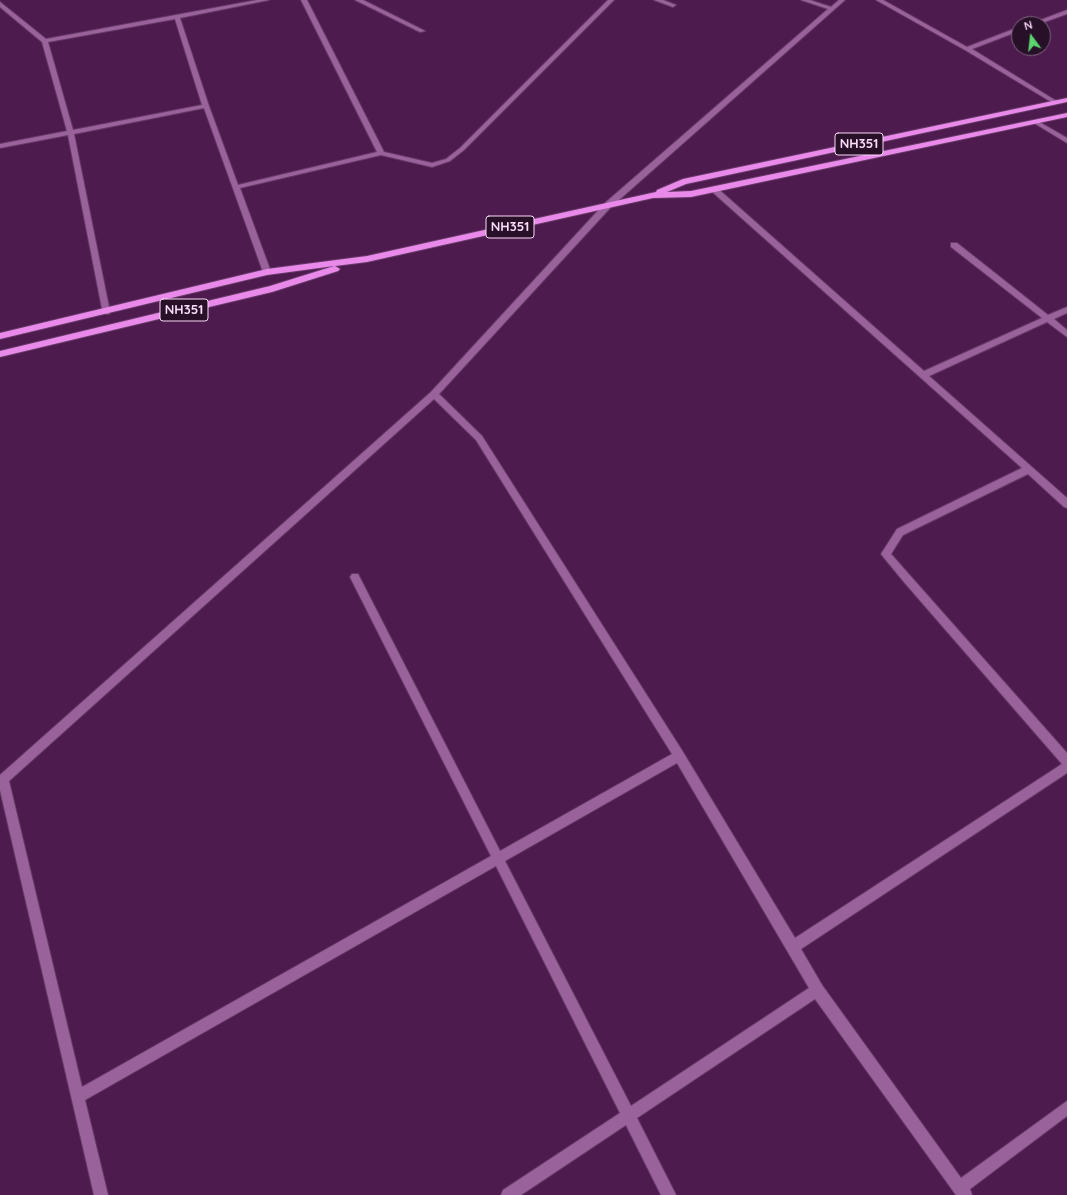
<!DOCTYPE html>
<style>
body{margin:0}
#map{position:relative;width:1067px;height:1195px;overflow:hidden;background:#4e1b4f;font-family:Quicksand,sans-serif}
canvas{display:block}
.north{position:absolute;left:1011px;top:16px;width:40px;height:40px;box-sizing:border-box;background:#281128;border:1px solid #7c617c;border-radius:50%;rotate:345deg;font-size:11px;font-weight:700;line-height:16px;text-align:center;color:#fadaf9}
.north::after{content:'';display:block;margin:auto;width:14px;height:18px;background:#5bd56e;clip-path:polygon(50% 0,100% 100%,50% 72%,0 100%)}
</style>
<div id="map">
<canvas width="1067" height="1195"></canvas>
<div class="north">N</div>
</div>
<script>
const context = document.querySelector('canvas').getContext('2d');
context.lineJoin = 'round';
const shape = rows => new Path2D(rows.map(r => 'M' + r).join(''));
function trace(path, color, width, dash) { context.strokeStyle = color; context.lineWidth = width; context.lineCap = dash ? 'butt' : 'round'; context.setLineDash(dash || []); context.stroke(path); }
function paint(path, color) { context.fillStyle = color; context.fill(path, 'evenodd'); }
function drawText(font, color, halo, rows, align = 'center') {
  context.font = font + ' Quicksand,sans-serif'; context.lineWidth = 4; context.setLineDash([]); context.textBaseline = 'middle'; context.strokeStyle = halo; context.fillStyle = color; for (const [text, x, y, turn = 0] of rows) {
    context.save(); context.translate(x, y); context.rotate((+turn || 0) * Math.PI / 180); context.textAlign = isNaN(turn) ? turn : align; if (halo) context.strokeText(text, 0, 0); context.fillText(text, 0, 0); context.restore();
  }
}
const minor = shape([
 [257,0,269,0,180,18,209,106,238,185,377,152,301,0,307,0,384,152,432,163,446,159,460,148,608,0,614,0,464,150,450,161,432,167,381,155,240,188,271,272,267,275,263,272,204,108,74,134,110,312,109,314,103,314,68,135,0,148,0,144,67,131,42,42,0,7,0,2,46,39,257,0],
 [175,19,202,105,73,130,48,42,175,19],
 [355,0,363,0,425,31,420,32,355,0],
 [654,0,663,0,676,5,673,7,654,0],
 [801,0,810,0,831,7,839,0,845,0,611,207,439,394,482,436,683,752,795,938,1062,764,904,582,881,554,897,529,1022,468,709,189,716,187,924,371,1042,318,951,247,951,243,957,243,1048,315,1067,307,1067,313,1054,319,1067,330,1067,337,1047,322,929,376,1067,498,1067,508,1064,507,1028,474,903,535,891,554,1067,753,1067,773,801,949,822,985,961,1178,1067,1101,1067,1116,970,1189,972,1195,956,1195,815,999,637,1118,676,1195,661,1195,626,1125,521,1195,501,1195,503,1190,620,1113,496,866,85,1100,108,1195,94,1195,0,790,0,775,431,392,605,203,828,9,801,0],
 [434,399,476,440,672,754,500,851,358,574,352,574,350,577,491,856,82,1087,9,781,434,399],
 [677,763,809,988,631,1106,505,861,677,763],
 [876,0,883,0,967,47,1019,27,1019,31,972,49,1058,102,1053,103,965,50,876,0],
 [1067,10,1067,14,1039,24,1030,24,1067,10],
 [1036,120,1067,138,1067,143,1034,123,1033,122,1036,120]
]);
const highway = shape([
 [1067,98,1067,102,686,184,667,192,691,191,1067,113,1067,117,691,197,653,198,367,262,335,266,340,269,338,271,272,292,0,357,0,351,270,286,334,266,267,275,0,339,0,333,267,269,367,256,656,192,657,190,683,179,1067,98]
]);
const shields = [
 [859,144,48],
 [510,227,48],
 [184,310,48]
];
const shieldNames = [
 ["NH351",859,144],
 ["NH351",510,227],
 ["NH351",184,310]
];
trace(minor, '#663967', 2);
trace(highway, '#663967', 2);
paint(minor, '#9a629a');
paint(highway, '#e989ea');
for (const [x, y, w] of shields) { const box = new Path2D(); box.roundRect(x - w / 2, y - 11, w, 22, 3); context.fillStyle = '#281128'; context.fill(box); trace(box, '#fadaf9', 1); }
drawText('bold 13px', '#fadaf9', null, shieldNames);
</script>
